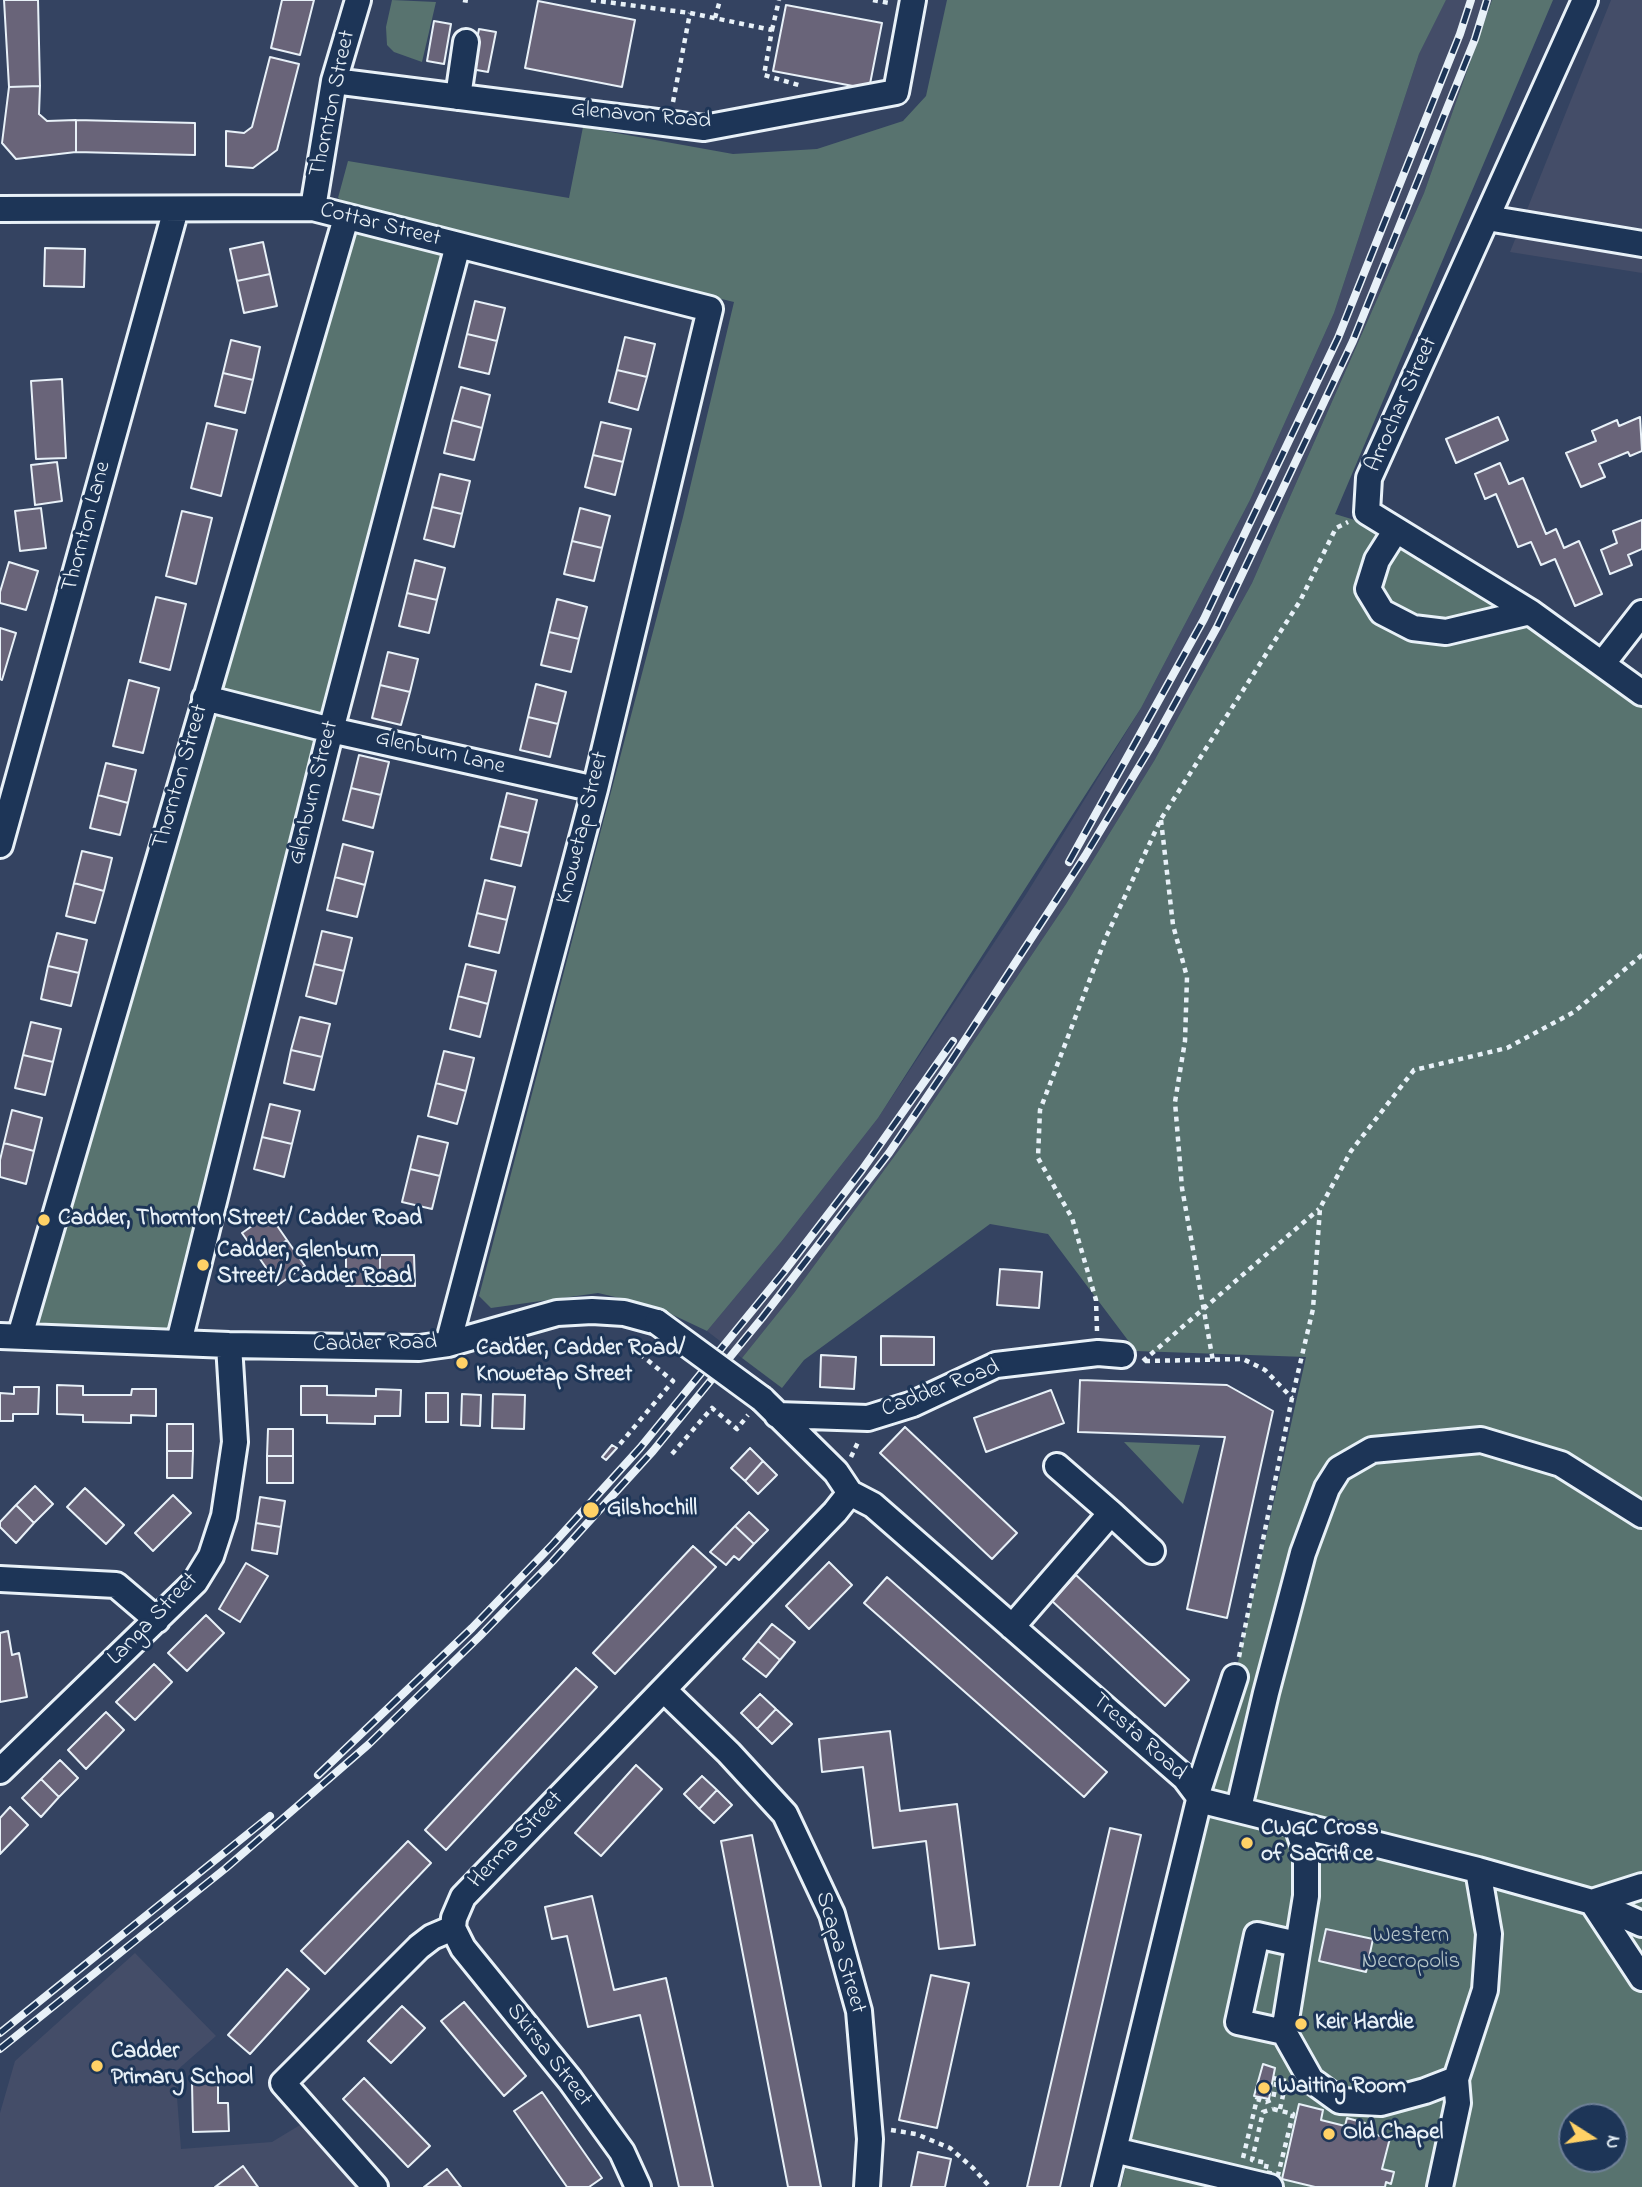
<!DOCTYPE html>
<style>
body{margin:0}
#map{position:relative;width:1642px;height:2187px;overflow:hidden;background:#344361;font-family:"Indie Flower",sans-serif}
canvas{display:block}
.north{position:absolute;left:1558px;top:2103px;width:70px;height:70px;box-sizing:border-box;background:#1d3557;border:2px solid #6e8097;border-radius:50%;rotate:102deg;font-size:19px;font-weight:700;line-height:28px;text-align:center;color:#e8f1f8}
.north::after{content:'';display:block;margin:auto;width:24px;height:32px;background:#ffd166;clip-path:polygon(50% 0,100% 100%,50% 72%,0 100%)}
</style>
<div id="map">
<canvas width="1642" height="2187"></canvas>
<div class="north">N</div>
</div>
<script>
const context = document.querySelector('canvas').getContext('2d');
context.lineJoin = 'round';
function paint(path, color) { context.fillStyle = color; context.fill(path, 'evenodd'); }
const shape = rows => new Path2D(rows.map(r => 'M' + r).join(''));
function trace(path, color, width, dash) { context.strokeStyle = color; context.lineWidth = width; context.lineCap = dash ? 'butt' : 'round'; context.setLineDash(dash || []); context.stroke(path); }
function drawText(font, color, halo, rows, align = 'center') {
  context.font = font + ' "Indie Flower",sans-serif'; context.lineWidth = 6; context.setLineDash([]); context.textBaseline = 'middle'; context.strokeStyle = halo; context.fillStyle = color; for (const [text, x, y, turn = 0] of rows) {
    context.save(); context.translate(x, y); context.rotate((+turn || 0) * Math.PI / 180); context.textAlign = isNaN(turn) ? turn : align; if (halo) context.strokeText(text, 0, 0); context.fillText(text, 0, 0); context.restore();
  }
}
const built = shape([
 [1446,0,1492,0,1424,193,1252,583,1154,761,1066,904,918,1124,794,1293,742,1358,707,1331,781,1242,878,1118,1027,893,1141,708,1250,500,1334,313,1419,54],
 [1611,0,1642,0,1642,273,1510,252],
 [135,1953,216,2036,175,2072,181,2149,272,2142,300,2125,359,2187,0,2187,0,2113,15,2061]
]);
const green = shape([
 [392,0,436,2,422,62,394,52,387,45,386,27],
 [947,0,1446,0,1419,54,1334,313,1250,500,1141,708,878,1118,781,1242,707,1331,654,1306,598,1293,491,1308,479,1296,683,517,734,302,455,235,328,727,207,698,354,208,338,198,348,161,569,198,583,127,733,154,817,149,903,121,926,96],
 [1492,0,1553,0,1335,514,1443,547,1642,683,1642,2187,1121,2187,1306,1357,1136,1351,1048,1234,990,1224,804,1360,782,1388,742,1358,794,1293,918,1124,1066,904,1154,761,1252,583,1424,193],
 [1572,2117,1614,2117,1614,2159,1572,2159],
 [206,701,328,731,178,1337,26,1333],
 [1124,1442,1200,1445,1183,1504]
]);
const building = shape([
 [4,0,38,0,40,86,9,87,4,0],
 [282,0,314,0,300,55,271,48,282,0],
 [538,1,635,20,622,87,525,68,538,1],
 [786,5,882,23,869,89,773,71,786,5],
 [434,21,451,24,444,64,427,61,434,21],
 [479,29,496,32,488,72,471,69,479,29],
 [270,57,299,64,277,150,253,168,226,166,226,131,244,133,252,127,270,57],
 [40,86,39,114,47,121,76,120,76,152,16,159,2,143,9,87,40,86],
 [76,120,195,123,195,155,76,152,76,120],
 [263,242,270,274,237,281,230,249,263,242],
 [45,248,85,249,84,287,44,286,45,248],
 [270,274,277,306,244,313,237,281,270,274],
 [475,301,505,308,497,341,467,334,475,301],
 [467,334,497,341,489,374,459,367,467,334],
 [625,337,655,344,647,377,617,370,625,337],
 [231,340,260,347,253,380,223,373,231,340],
 [617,370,647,377,638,410,609,402,617,370],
 [223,373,253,380,245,413,215,406,223,373],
 [62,379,66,458,36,459,31,381,62,379],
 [461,387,490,395,482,428,452,420,461,387],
 [1498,417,1508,440,1456,463,1446,439,1498,417],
 [1640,417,1642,451,1630,456,1628,452,1599,464,1605,477,1581,487,1566,453,1596,441,1592,431,1617,420,1619,426,1640,417],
 [452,420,482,428,474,460,444,453,452,420],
 [601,422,631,429,623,462,593,455,601,422],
 [207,423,237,430,221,496,191,488,207,423],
 [593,455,623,462,615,495,585,487,593,455],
 [57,462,62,501,35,505,31,465,57,462],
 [1500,463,1509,484,1523,478,1546,534,1556,529,1564,548,1579,541,1602,594,1575,606,1555,559,1541,565,1531,542,1518,547,1496,494,1485,499,1475,474,1500,463],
 [440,474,470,481,462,514,432,507,440,474],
 [432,507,462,514,454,547,424,539,432,507],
 [41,508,46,548,20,551,15,511,41,508],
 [580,508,610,516,602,548,572,541,580,508],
 [182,511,212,518,196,584,166,576,182,511],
 [1642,520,1642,549,1628,555,1632,565,1610,574,1601,550,1617,543,1613,531,1642,520],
 [572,541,602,548,594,581,564,574,572,541],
 [415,560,445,568,437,600,407,593,415,560],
 [9,562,38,571,26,610,0,603,0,592,9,562],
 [407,593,437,600,429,633,399,626,407,593],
 [156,597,186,604,170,670,140,662,156,597],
 [557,599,587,607,579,639,549,632,557,599],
 [0,628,16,633,2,680,0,679,0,628],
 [549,632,579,639,571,672,541,665,549,632],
 [388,652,418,659,410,692,380,685,388,652],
 [129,680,159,688,143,753,113,746,129,680],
 [536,684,566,692,558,724,528,717,536,684],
 [380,685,410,692,401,725,372,718,380,685],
 [528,717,558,724,550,757,520,750,528,717],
 [359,755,389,762,381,795,351,788,359,755],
 [106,763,136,770,128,803,98,795,106,763],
 [351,788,381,795,373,828,343,820,351,788],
 [507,793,537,800,529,833,499,826,507,793],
 [98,795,128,803,120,835,90,828,98,795],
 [499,826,529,833,521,866,491,859,499,826],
 [343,844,373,852,365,885,335,877,343,844],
 [82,851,112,858,104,891,74,883,82,851],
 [335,877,365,885,357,917,327,910,335,877],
 [485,880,515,887,507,920,477,913,485,880],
 [74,883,104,891,95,923,66,916,74,883],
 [477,913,507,920,499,953,469,946,477,913],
 [322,931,352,938,344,971,314,964,322,931],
 [57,933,87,940,79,973,48,966,57,933],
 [314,964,344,971,336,1004,306,996,314,964],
 [466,964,496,971,488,1004,458,996,466,964],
 [48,966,79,973,71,1006,41,999,48,966],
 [458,996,488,1004,480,1037,450,1029,458,996],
 [300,1017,330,1024,322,1057,291,1050,300,1017],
 [31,1022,61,1029,53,1062,23,1055,31,1022],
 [291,1050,322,1057,314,1090,284,1083,291,1050],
 [444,1051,474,1058,466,1091,436,1083,444,1051],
 [23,1055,53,1062,45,1095,15,1088,23,1055],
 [436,1083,466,1091,457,1124,428,1116,436,1083],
 [270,1104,300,1111,292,1144,262,1137,270,1104],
 [12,1110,42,1118,34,1151,4,1143,12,1110],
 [418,1136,448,1143,440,1176,410,1169,418,1136],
 [262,1137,292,1144,284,1177,254,1169,262,1137],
 [4,1143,34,1151,26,1184,0,1177,0,1160,4,1143],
 [410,1169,440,1176,432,1209,402,1202,410,1169],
 [269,1214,287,1240,260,1259,242,1233,269,1214],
 [287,1240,305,1266,278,1285,260,1259,287,1240],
 [346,1255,380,1255,380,1286,346,1286,346,1255],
 [380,1255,414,1255,415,1286,380,1286,380,1255],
 [1000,1269,1042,1272,1039,1308,997,1305,1000,1269],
 [881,1336,934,1337,934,1365,881,1365,881,1336],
 [821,1355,856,1357,854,1389,820,1387,821,1355],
 [1080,1380,1227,1385,1273,1411,1227,1618,1187,1609,1225,1437,1078,1432,1080,1380],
 [57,1385,83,1386,83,1395,131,1395,132,1389,156,1389,156,1416,131,1415,131,1423,83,1422,83,1415,57,1414,57,1385],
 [301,1386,327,1386,327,1395,376,1396,376,1389,401,1390,400,1416,375,1416,375,1424,327,1423,327,1415,301,1415,301,1386],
 [14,1387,39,1387,38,1414,13,1414,13,1421,0,1421,0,1393,14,1394,14,1387],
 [1051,1390,1064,1423,986,1452,974,1418,1051,1390],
 [426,1393,448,1393,448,1422,426,1422,426,1393],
 [462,1394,481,1395,480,1426,461,1425,462,1394],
 [493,1394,525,1395,524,1429,492,1428,493,1394],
 [167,1424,193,1424,193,1451,167,1451,167,1424],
 [905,1427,1017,1533,992,1559,880,1453,905,1427],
 [268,1429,293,1429,293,1456,267,1456,268,1429],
 [612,1445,617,1448,606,1460,602,1457,612,1445],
 [750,1448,763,1461,745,1481,731,1468,750,1448],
 [167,1451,193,1451,192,1478,167,1478,167,1451],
 [267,1456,293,1456,293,1483,267,1483,267,1456],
 [763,1461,777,1475,758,1494,745,1481,763,1461],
 [35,1486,53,1504,34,1523,16,1505,35,1486],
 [85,1488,124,1525,106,1544,67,1507,85,1488],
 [173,1495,191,1513,153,1551,135,1533,173,1495],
 [260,1497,285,1501,281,1527,256,1523,260,1497],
 [16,1505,34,1523,16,1543,0,1527,0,1522,16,1505],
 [749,1512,768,1530,754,1544,735,1526,749,1512],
 [256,1523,281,1527,277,1554,252,1550,256,1523],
 [735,1526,754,1544,739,1560,734,1556,726,1565,710,1552,735,1526],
 [693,1546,716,1567,615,1674,593,1653,693,1546],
 [829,1562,852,1585,809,1629,786,1606,829,1562],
 [246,1563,268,1576,240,1622,219,1609,246,1563],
 [1076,1575,1189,1680,1165,1706,1052,1601,1076,1575],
 [887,1577,1107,1772,1084,1797,864,1603,887,1577],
 [206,1615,224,1633,187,1671,168,1653,206,1615],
 [772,1624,795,1642,780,1660,758,1641,772,1624],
 [8,1631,12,1655,19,1653,27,1697,0,1702,0,1633,8,1631],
 [758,1641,780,1660,766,1677,743,1659,758,1641],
 [154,1664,172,1682,135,1720,116,1702,154,1664],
 [576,1668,597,1687,446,1850,425,1830,576,1668],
 [760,1694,776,1709,757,1729,741,1713,760,1694],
 [776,1709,792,1724,772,1744,757,1729,776,1709],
 [106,1712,124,1730,86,1769,68,1750,106,1712],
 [890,1731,900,1811,957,1804,975,1945,939,1949,926,1841,873,1848,863,1767,822,1772,819,1739,890,1731],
 [60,1760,78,1778,59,1797,41,1779,60,1760],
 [636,1765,662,1789,601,1856,575,1833,636,1765],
 [702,1776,717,1790,699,1809,684,1794,702,1776],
 [41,1779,59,1797,41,1817,22,1798,41,1779],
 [717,1790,732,1805,714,1823,699,1809,717,1790],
 [10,1807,28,1825,0,1854,0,1818,10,1807],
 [1110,1828,1141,1835,1060,2187,1027,2187,1110,1828],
 [752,1835,821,2187,788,2187,721,1841,752,1835],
 [408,1841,431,1863,325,1974,301,1951,408,1841],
 [592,1896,614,1990,666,1978,713,2187,679,2187,640,2015,588,2027,567,1936,552,1939,545,1907,592,1896],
 [1326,1929,1373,1939,1366,1972,1319,1961,1326,1929],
 [287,1969,309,1989,250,2054,228,2035,287,1969],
 [931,1975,969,1983,937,2128,899,2120,931,1975],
 [464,2002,526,2076,504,2096,441,2021,464,2002],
 [402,2006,425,2028,391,2063,368,2041,402,2006],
 [1263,2064,1275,2068,1269,2099,1254,2096,1263,2064],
 [364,2078,430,2146,408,2167,343,2099,364,2078],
 [192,2082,218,2082,218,2103,228,2103,229,2131,193,2132,192,2082],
 [542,2092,602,2178,589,2187,567,2187,514,2111,542,2092],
 [1299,2104,1323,2110,1321,2120,1345,2126,1347,2118,1365,2123,1362,2132,1390,2138,1382,2169,1394,2172,1391,2184,1386,2182,1385,2187,1315,2187,1282,2179,1299,2104],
 [918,2152,951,2159,945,2187,911,2187,918,2152],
 [243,2166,258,2187,215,2187,243,2166],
 [447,2169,461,2187,424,2187,447,2169]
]);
const path = shape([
 [463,0,469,1],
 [591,0,690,13,772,30,764,75,802,86],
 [873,0,889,3],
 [715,18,720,0],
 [772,30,779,0],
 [673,102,690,13],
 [1161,820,1173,925,1187,977,1185,1041,1175,1102,1182,1188,1213,1361],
 [1097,1331,1096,1300,1072,1218,1038,1158,1040,1110,1106,937,1161,819,1300,601,1336,528,1348,522],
 [1143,1361,1319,1209],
 [1145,1361,1243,1359,1265,1370,1292,1398],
 [620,1444,673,1381,635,1350,642,1342],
 [672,1454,712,1408,737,1429,748,1415],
 [851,1457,859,1440],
 [1239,1657,1292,1398,1313,1309,1320,1208,1351,1151,1414,1070,1507,1048,1574,1012,1642,955],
 [1273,2078,1286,2081],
 [1273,2109,1293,2114,1278,2175,1265,2172,1267,2163,1252,2160,1263,2112,1273,2109],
 [1280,2109,1286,2082],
 [891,2130,916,2134,950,2148,973,2168,990,2187],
 [1243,2158,1257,2099,1266,2102,1273,2099,1277,2079]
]);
const minor = shape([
 [1585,0,1369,478,1367,512,1530,612,1642,693],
 [334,81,704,128,896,92,913,0],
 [458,97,466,42],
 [313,208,334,81,358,0],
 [0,209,313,208,710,309,595,789,448,1344],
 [1487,218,1642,244],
 [1396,530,1377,560,1368,589,1382,612,1413,628,1446,632,1530,612],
 [1603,663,1642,613],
 [205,698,331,730,595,789],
 [0,845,176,209],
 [0,1336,229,1345,419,1348,448,1344,557,1313,592,1311,624,1313,657,1322],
 [20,1336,346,218],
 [179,1342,331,730,458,245],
 [762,1399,836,1472,850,1493,873,1505,1185,1778,1197,1794,1199,1800,1105,2187],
 [777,1415,868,1418,913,1404,996,1365,1098,1353,1122,1355],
 [1057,1466,1111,1513],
 [0,1579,116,1585,157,1620],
 [1012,1627,1111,1513,1152,1551],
 [664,1690,729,1753,785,1814,832,1914,859,2011,870,2139,867,2187],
 [0,1771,195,1582,211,1556,224,1516,235,1442,229,1345],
 [1197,1794,1235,1677],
 [1199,1800,1478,1870,1592,1902,1642,1924],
 [1239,1808,1266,1693,1303,1553,1327,1488,1339,1469,1372,1450,1481,1440,1561,1464,1642,1515],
 [1297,1826,1306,1853,1306,1896,1284,2032,1311,2080,1340,2101,1381,2103,1425,2091,1456,2079,1485,1990,1489,1934,1478,1870],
 [1642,1886,1592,1902,1642,1978],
 [1284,2032,1238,2022,1257,1935,1297,1944],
 [1114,2150,1270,2187],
 [375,2187,283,2083,419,1947,432,1937,453,1928],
 [638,2187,622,2152,570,2080,463,1948,453,1928,454,1918,463,1897,835,1512,850,1493],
 [1440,2187,1458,2103,1456,2079]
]);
const rail = shape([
 [1069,862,1204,619,1338,338,1460,34,1471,0],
 [318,1775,472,1628,553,1544,640,1448,783,1273,862,1170,953,1041],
 [0,2033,270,1816],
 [0,2049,226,1868,369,1744,480,1636,553,1561,653,1451,762,1318,889,1153,946,1069,1085,856,1152,745,1217,627,1353,341,1475,39,1487,0]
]);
const minorBridge = shape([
 [657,1322,762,1399]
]);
const markers = [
 [44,1220,7,"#ffd166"],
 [203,1265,7,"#ffd166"],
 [462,1363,7,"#ffd166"],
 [591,1510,9,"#ffd166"],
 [1247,1843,7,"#ffd166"],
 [1301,2024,7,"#ffd166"],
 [97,2066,7,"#ffd166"],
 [1264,2088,7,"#ffd166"],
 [1329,2134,7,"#ffd166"]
];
const streetNames = [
 ["Thornton Street",334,104,-78],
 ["Glenavon Road",641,117,5],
 ["Cottar Street",380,226,14],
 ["Arrochar Street",1403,405,-66],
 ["Thornton Lane",88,527,-75],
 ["Glenburn Lane",440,754,13],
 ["Thornton Street",182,777,-74],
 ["Glenburn Street",315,793,-76],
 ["Knowetap Street",584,828,-76],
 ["Cadder Road",375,1345,-1],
 ["Cadder Road",941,1390,-21],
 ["Langa Street",154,1620,-46],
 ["Tresta Road",1138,1738,42],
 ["Herma Street",517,1841,-46],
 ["Scapa Street",839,1953,73],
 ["Skirsa Street",548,2056,52]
];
const poiNames = [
 ["Cadder, Thornton Street/ Cadder Road",58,1220],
 ["Cadder, Glenburn",217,1252],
 ["Street/ Cadder Road",217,1278],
 ["Cadder, Cadder Road/",476,1350],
 ["Knowetap Street",476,1376],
 ["Gilshochill",607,1510],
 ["CWGC Cross",1261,1830],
 ["of Sacrifice",1261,1856],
 ["Keir Hardie",1315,2024],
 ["Cadder",111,2053],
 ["Primary School",111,2079],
 ["Waiting Room",1278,2088],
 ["Old Chapel",1343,2134]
];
const parkNames = [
 ["Western",1411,1937],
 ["Necropolis",1411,1963]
];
paint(built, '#444d68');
paint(green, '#58736f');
paint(building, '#696479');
trace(building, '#e8f1f8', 2);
trace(minor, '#e8f1f8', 30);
trace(path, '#e8f1f8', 4.5, [5, 5]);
trace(minor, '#1d3557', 24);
trace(rail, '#e8f1f8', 8);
trace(rail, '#1d3557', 5, [16]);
trace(minorBridge, '#e8f1f8', 30, []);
trace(minorBridge, '#1d3557', 24);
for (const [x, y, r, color] of markers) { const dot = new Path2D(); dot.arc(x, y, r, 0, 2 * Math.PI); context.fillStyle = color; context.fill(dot); trace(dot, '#1d3557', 2.5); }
drawText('23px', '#e8f1f8', '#1d3557', streetNames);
drawText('bold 23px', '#e8f1f8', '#1d3557', poiNames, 'left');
drawText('23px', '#b6c5c8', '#1d3557', parkNames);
</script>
